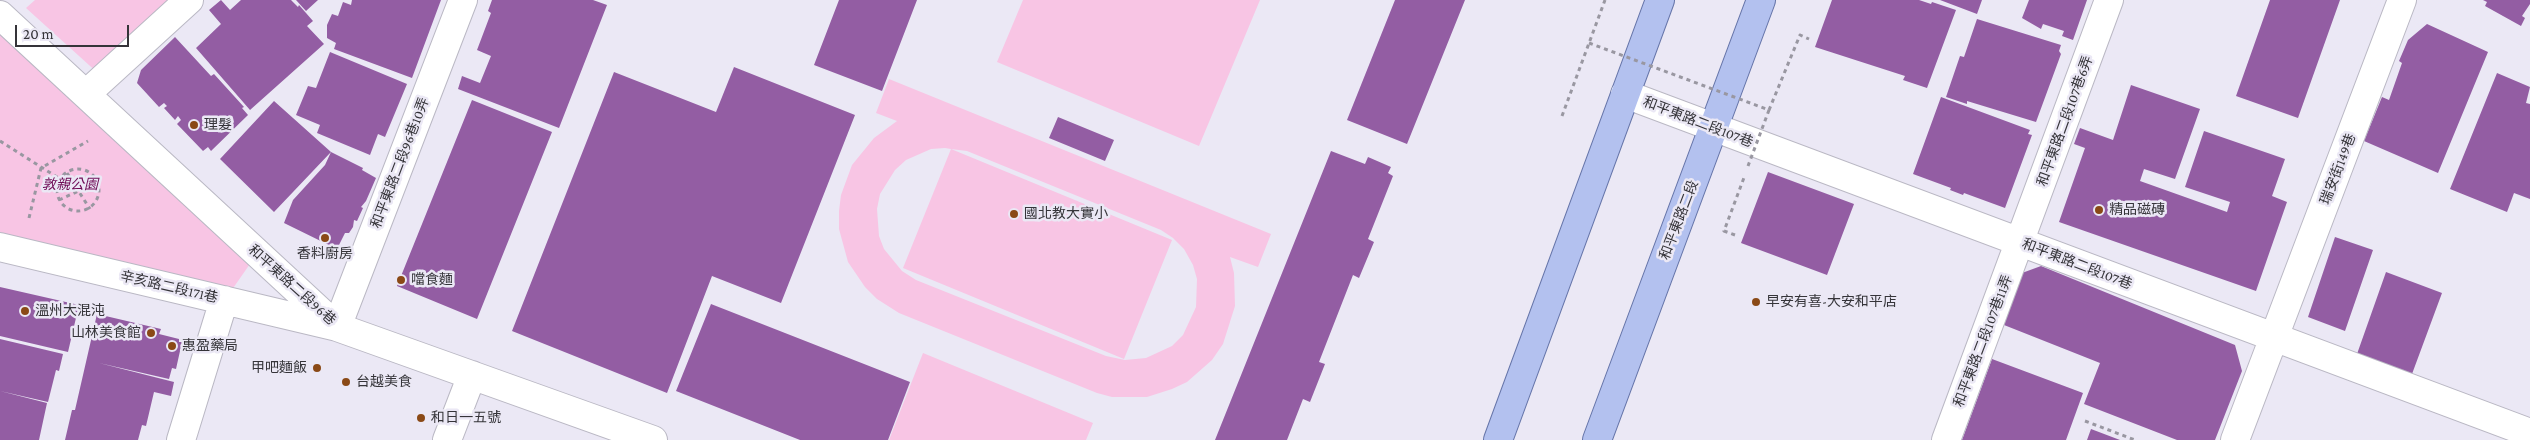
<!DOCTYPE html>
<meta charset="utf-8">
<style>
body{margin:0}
#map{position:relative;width:2530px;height:440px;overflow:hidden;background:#ebe8f5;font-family:"Crimson Pro",serif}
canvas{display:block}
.scale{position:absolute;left:15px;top:25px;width:114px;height:22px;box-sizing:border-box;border:2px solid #353439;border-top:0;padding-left:6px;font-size:15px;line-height:18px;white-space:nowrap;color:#353439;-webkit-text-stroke:4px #ebe8f5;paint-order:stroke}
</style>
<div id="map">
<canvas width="2530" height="440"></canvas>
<div class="scale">20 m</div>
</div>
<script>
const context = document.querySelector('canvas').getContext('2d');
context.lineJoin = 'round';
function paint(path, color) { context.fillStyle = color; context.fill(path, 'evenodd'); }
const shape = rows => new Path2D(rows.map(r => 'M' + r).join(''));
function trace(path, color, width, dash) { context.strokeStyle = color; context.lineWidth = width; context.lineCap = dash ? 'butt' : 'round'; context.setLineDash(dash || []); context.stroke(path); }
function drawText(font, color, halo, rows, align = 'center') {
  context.font = font + ' "Crimson Pro","Noto Sans TC",serif'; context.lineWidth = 5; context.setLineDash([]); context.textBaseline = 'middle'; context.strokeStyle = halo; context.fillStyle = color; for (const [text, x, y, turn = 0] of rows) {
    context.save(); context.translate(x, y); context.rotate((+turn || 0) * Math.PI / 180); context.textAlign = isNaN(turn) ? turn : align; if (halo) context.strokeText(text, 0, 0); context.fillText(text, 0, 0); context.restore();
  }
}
const green = shape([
 [35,0,181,0,100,75,26,8],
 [1023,0,1260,0,1199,146,997,62],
 [0,22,252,261,229,294,0,241],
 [889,79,1271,234,1258,267,1230,257,1234,273,1235,306,1223,344,1212,360,1187,382,1172,389,1147,397,1112,397,1097,393,899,313,877,299,865,287,848,262,839,229,839,211,841,195,852,165,874,138,897,121,876,113],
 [945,148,951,149,903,268,1124,359,1172,240,951,149,967,151,1161,230,1173,238,1184,249,1193,265,1197,279,1196,307,1183,335,1172,346,1146,358,1125,360,1106,356,916,280,902,271,884,249,879,236,877,209,880,194,895,170,906,160,931,149],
 [923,353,1093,423,1086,440,889,440]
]);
const building = shape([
 [221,0,230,10,241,0,291,0,298,7,299,5,313,21,307,26,324,44,250,110,196,48,221,24,209,10],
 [296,0,318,0,306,11],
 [352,0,441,0,412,78,334,49,336,43,327,38,327,25,332,14,338,16,343,2,351,5],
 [492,0,593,0,607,5,559,128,458,89,462,76,480,83,491,56,477,50,491,13,488,11],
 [839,0,917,0,882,91,814,65],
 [1395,0,1465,0,1407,144,1347,120],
 [1832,0,1919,0,1931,4,1932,2,1956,10,1927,88,1903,80,1905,76,1815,47],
 [1940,0,1982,0,1977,14],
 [2029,0,2087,0,2073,40,2062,36,2064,31,2043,24,2041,29,2022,18],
 [2270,0,2340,0,2298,118,2236,96],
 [2483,0,2530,0,2530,4,2522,16,2525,18,2521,26,2485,6,2487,2],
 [1977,19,2061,45,2059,51,2061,54,2036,122,1967,101,1967,104,1946,97,1960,56,1964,57],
 [2427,24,2488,52,2438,173,2364,141,2382,97,2389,100,2402,63,2399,61,2408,40],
 [175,37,211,76,214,74,244,107,242,108,248,115,211,151,208,147,203,151,177,124,181,120,178,116,175,120,164,108,167,106,164,103,159,107,137,83,141,70],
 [330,52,407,84,385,137,378,134,370,155,317,133,320,125,296,115,308,86,316,88],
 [734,67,855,115,781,303,712,276,667,393,512,331,614,72,716,112],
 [2497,73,2530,87,2526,103,2530,104,2530,199,2514,193,2507,212,2450,189],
 [2131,85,2200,109,2175,179,2144,169,2140,181,2227,212,2230,202,2185,187,2204,131,2285,159,2272,196,2287,202,2256,291,2059,222,2085,148,2074,144,2080,128,2113,140],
 [1941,97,2030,130,2028,134,2032,135,2005,208,1964,193,1963,195,1950,190,1951,188,1913,174],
 [472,100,552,132,477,319,397,286],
 [274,101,331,152,274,212,220,159],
 [1058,117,1114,140,1105,161,1049,138],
 [1331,151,1365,164,1368,157,1391,167,1388,173,1393,176,1368,239,1374,242,1359,278,1353,275,1319,362,1325,364,1310,402,1303,399,1287,440,1215,440],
 [331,152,363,168,362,170,376,178,366,201,361,207,363,208,357,221,354,220,353,227,349,233,345,233,337,249,284,223,293,200,325,165],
 [1768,172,1854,204,1827,275,1741,243],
 [2335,237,2373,250,2345,331,2308,317],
 [2041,266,2235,345,2242,371,2215,440,2177,440,2084,404,2100,363,2004,325,2022,273],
 [2386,272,2442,293,2412,374,2357,354],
 [0,287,79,305,68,352,0,336],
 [711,304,910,382,888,440,800,440,676,391],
 [97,314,161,329,159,334,179,339,179,342,182,342,176,369,172,368,169,379,99,363,174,382,171,396,154,392,146,426,142,425,138,440,65,440,72,410,75,410],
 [0,339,63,354,59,371,56,370,48,402,0,391],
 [1992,359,2083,393,2066,440,1962,440],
 [0,391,47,403,39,440,0,440],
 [2091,429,2120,440,2087,440]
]);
const path = shape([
 [1769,110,1800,35,1809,39],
 [1562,116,1605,0],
 [0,141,60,179],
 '57 190a21 21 0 1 1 42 0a21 21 0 1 1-42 0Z',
 [67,173,90,209],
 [59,200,98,182],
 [29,218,41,168,88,141],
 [1735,235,1724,231,1745,175],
 [2085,421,2135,440]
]);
const minor = shape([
 [0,15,337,327,653,440],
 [86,94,189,0],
 [1625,94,2530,433],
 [0,247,337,327,463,0],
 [181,440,224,300],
 [447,440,472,375],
 [1946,440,2109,0],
 [2235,440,2402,0]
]);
const major = shape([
 [1498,440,1660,0],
 [1597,440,1761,0]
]);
const pathBridge = shape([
 [1589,43,1769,110,1748,166]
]);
const markers = [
 [194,125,5,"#8a4916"],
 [2099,210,5,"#8a4916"],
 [1014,214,5,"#8a4916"],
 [325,238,5,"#8a4916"],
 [401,280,5,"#8a4916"],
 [1756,302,5,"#8a4916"],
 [25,311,5,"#8a4916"],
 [151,333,5,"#8a4916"],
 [172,346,5,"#8a4916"],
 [317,368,5,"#8a4916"],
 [346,382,5,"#8a4916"],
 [421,418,5,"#8a4916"]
];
const streetNames = [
 ["和平東路二段107巷6弄",2065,121,-70],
 ["和平東路二段107巷",1698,122,21],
 ["和平東路二段96巷10弄",400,163,-69],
 ["瑞安街149巷",2338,169,-69],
 ["和平東路二段",1679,220,-69],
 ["和平東路二段107巷",2077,264,21],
 ["和平東路二段96巷",292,285,42],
 ["辛亥路二段171巷",169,287,13],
 ["和平東路二段107巷11弄",1983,341,-69]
];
const poiNames = [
 ["理髮",204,125],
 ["精品磁磚",2109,210],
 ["國北教大實小",1024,214],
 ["香料廚房",325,254,"center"],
 ["噹食麵",411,280],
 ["早安有喜-大安和平店",1766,302],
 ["溫州大混沌",35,311],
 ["山林美食館",141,333,"right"],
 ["惠盈藥局",182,346],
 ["甲吧麵飯",307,368,"right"],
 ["台越美食",356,382],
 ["和日一五號",431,418]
];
const parkNames = [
 ["敦親公園",70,185]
];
paint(green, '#f8c5e4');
paint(building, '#935da3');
trace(minor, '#bab8c4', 30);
trace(major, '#6675a9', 30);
trace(path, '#9997a1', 3, [4, 4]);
trace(minor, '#fff', 28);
trace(major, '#b3c1ef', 28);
trace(pathBridge, '#9997a1', 3, [4, 4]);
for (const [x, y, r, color] of markers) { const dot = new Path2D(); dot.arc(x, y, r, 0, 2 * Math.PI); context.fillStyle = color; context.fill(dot); trace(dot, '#ebe8f5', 2); }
drawText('14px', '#353439', '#ebe8f5', streetNames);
drawText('14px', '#353439', '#ebe8f5', poiNames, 'left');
drawText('italic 14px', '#6e0a55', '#ebe8f5', parkNames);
</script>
